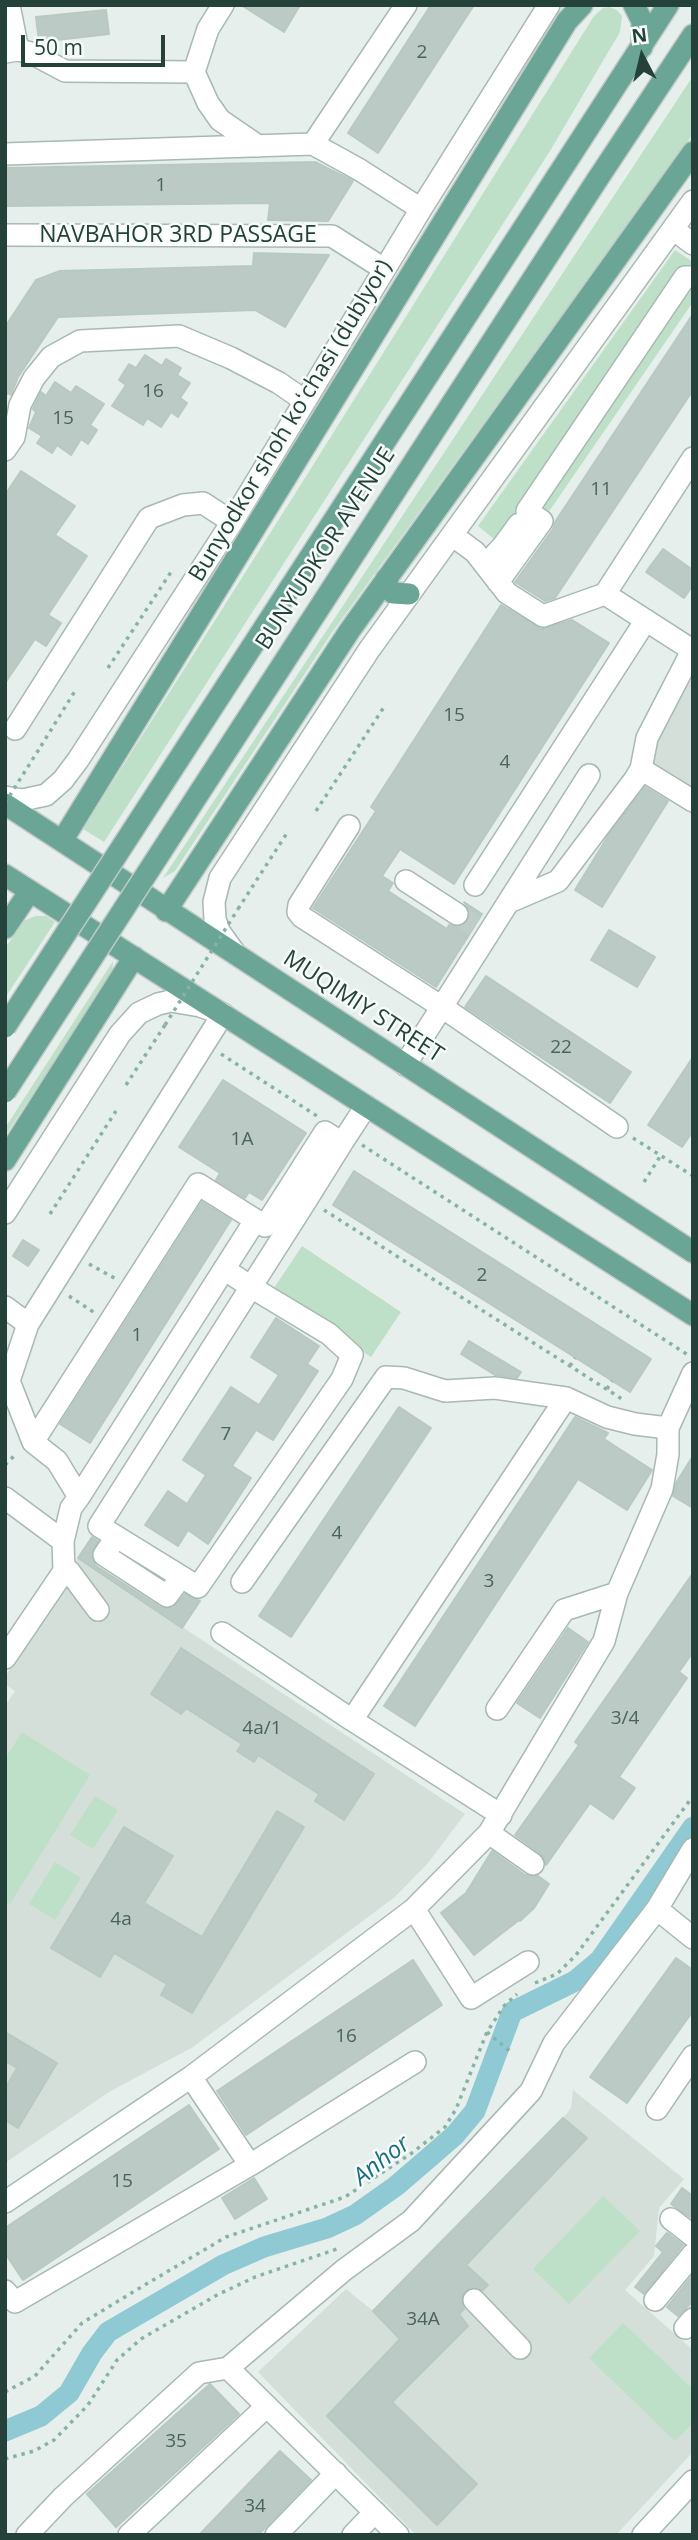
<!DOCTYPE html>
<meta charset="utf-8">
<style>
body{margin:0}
#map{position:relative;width:698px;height:2540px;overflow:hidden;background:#e6efeb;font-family:"Open Sans",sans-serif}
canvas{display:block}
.frame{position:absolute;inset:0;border:7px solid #24423a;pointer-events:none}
.north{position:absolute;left:607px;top:21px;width:70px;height:70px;-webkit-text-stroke:5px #f7fbf9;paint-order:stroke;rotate:353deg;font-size:19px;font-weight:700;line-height:28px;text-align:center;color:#24423a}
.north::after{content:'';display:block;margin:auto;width:24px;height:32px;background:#24423a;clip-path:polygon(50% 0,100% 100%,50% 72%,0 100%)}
.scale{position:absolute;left:21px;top:35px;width:144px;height:32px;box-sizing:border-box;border:4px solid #24423a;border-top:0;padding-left:9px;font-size:21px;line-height:24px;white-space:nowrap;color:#24423a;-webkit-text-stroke:5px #f7fbf9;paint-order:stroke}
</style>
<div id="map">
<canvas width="698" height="2540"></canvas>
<div class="frame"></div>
<div class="north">N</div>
<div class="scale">50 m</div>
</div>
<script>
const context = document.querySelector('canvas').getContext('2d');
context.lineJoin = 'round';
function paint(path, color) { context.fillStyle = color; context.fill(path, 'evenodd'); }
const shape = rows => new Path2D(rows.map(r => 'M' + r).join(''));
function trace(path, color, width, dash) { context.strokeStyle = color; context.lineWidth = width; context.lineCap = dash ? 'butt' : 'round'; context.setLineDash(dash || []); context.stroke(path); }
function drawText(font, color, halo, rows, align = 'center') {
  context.font = font + ' "Open Sans",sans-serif'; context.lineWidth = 5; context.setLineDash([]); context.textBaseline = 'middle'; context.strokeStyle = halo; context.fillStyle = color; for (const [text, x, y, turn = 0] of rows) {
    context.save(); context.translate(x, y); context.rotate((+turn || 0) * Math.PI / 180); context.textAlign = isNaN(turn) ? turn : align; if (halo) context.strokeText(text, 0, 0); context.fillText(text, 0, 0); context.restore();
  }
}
const built = shape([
 [693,677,693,794,650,766,650,740],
 [78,1558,465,1814,428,1863,395,1897,193,2047,109,2092,5,2163,5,1706,15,1691,5,1684,5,1677],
 [573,2090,684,2179,659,2208,654,2256,625,2290,693,2350,693,2452,616,2535,416,2535,258,2372,346,2289,373,2311,563,2118,571,2108]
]);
const green = shape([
 [609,7,617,10,622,16,620,32,550,151,104,842,83,829,305,478,594,16,603,8],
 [693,76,693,134,331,634,175,871,163,878],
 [675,250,693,262,693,302,517,558,478,526],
 [35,916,46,916,55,922,5,998,5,948,24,921],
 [113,961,112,974,5,1136,5,1128],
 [302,1246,401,1312,371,1357,272,1291],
 [22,1732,90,1775,10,1904,5,1901,5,1759],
 [95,1796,118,1810,93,1849,70,1835],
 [55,1862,81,1878,55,1920,29,1904],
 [603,2196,640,2231,569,2304,533,2269],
 [623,2323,693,2389,693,2423,675,2441,589,2358]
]);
const canal = shape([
 [5,2431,41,2416,69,2393,92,2353,108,2332,223,2265,264,2247,327,2228,355,2215,396,2186,432,2155,455,2135,475,2111,512,2012,575,1981,600,1960,693,1827]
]);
const building = shape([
 [241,5,300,5,284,32,241,5],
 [431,5,474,5,378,153,348,133,431,5],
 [106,10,109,34,39,42,36,17,106,10],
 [315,162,353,181,328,221,268,220,270,203,5,206,5,168,315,162],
 [254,253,329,255,285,327,255,310,58,317,18,377,11,395,8,393,5,396,5,327,36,280,60,271,253,266,254,253],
 [693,314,693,390,555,598,545,601,515,582,553,529,555,522,693,314],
 [145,355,162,366,166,359,181,368,177,375,190,383,180,398,187,403,178,417,171,412,161,427,147,418,143,425,112,406,126,385,119,380,129,364,136,368,145,355],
 [55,382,71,393,76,386,104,404,90,425,97,430,88,444,81,439,71,455,57,445,52,453,37,443,42,436,29,428,36,412,33,409,41,392,46,396,55,382],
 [21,471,75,506,55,535,87,556,48,615,61,623,46,646,35,639,5,683,5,495,21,471],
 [663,549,693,570,693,585,684,598,646,572,663,549],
 [501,605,541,629,572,620,609,643,454,884,400,849,382,876,393,883,388,891,447,929,449,925,462,926,468,921,469,909,464,902,482,914,436,987,313,908,376,811,371,807,501,605],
 [645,787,668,801,602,907,575,890,610,833,645,787],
 [609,930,655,957,637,987,591,960,609,930],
 [486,976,631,1072,610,1103,465,1007,486,976],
 [693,1057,693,1131,682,1147,648,1125,693,1057],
 [223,1080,306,1133,262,1200,249,1192,245,1198,216,1180,220,1173,179,1147,223,1080],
 [354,1171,651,1359,630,1392,333,1205,354,1171],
 [202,1202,231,1220,90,1443,60,1424,202,1202],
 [23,1240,39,1250,28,1266,13,1256,23,1240],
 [276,1318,319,1346,307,1364,318,1371,273,1440,256,1430,232,1466,251,1478,208,1544,188,1530,178,1546,145,1525,168,1491,187,1504,206,1475,183,1460,231,1387,259,1405,279,1375,251,1357,276,1318],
 [469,1341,521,1372,517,1378,495,1375,461,1354,469,1341],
 [399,1407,431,1428,291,1637,259,1616,399,1407],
 [575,1417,608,1433,604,1439,652,1470,627,1510,578,1479,415,1726,384,1706,575,1417],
 [693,1456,693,1508,673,1496,676,1483,693,1456],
 [92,1537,98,1541,91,1555,96,1566,160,1607,173,1608,185,1594,200,1601,182,1628,78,1558,92,1537],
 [693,1573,693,1652,679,1672,687,1678,619,1777,635,1788,613,1819,590,1803,546,1865,541,1854,515,1835,579,1745,575,1742,693,1573],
 [568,1628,588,1642,540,1718,517,1703,568,1628],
 [181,1648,374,1774,344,1820,315,1801,319,1794,258,1755,254,1762,237,1751,242,1744,186,1708,181,1714,151,1694,181,1648],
 [277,1811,304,1827,192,2013,161,1995,167,1984,114,1953,100,1977,51,1948,124,1827,173,1856,144,1903,202,1937,277,1811],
 [492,1851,525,1875,538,1876,549,1884,534,1908,520,1921,519,1920,474,1955,441,1913,466,1893,492,1851],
 [676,1958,693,1970,693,2011,627,2103,590,2077,676,1958],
 [413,1960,442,2005,246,2135,217,2091,413,1960],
 [5,2032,57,2063,18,2128,5,2120,5,2089,17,2068,5,2061,5,2032],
 [189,2105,219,2149,23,2280,5,2253,5,2228,189,2105],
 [563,2118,587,2138,466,2265,488,2285,483,2290,470,2287,462,2296,461,2302,464,2309,459,2314,468,2326,392,2402,477,2484,437,2525,327,2416,400,2339,373,2311,563,2118],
 [254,2178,267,2199,235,2219,222,2198,254,2178],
 [682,2188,693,2196,693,2219,671,2204,682,2188],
 [667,2233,683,2245,644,2294,635,2287,663,2252,656,2246,667,2233],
 [693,2275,693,2301,678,2316,667,2307,693,2275],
 [210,2384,239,2414,116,2527,87,2494,210,2384],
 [280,2451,311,2480,258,2535,199,2535,280,2451]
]);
const minorTunnel = shape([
 [457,914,475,926]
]);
const path = shape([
 [108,668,173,569],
 [41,746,75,691],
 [316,811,384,707],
 [238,909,287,833],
 [221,1054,317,1116],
 [126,1085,165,1025],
 [633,1138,693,1176],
 [362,1145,688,1355],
 [644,1182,661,1155],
 [324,1210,622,1399],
 [50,1214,116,1111],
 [89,1264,116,1279],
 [69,1296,95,1313],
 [570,1366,575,1358],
 [607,1389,612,1381],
 [5,1465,17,1453],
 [535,1983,557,1974,576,1955,693,1796],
 [487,2032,512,2053],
 [5,2392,35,2376,82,2323,143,2286,226,2237,345,2197,412,2153,445,2127,456,2109,487,2032,504,2006,517,1994],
 [5,2459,34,2451,54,2440,88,2405,117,2360,141,2339,217,2295,255,2277,337,2249]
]);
const minor = shape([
 [9,5,18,50],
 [5,52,18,50,31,53,65,71,194,72,208,103,220,120,258,146],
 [194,72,208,29,223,5],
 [313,144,406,5],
 [5,154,313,144,360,170,421,209],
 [673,229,693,244],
 [5,235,332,236,384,269],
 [5,450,14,437,20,405,34,378,51,357,80,341,179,336,231,358,279,383,305,401],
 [452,535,475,552,507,593,543,616,605,594,693,458],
 [486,564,503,546,519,524],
 [498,582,542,521,527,511,685,277,693,277],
 [605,594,692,650],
 [15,729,149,518,183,505,203,503,232,522],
 [641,769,693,801],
 [5,797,22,800,46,795,63,780,78,760,232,522,421,209,549,5],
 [349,826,299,905,298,912,302,917,442,1007,617,1127],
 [406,881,457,914],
 [475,885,646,620],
 [509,902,558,881,635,779,641,769,647,738,693,649],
 [234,952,219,931,215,919,214,902,220,878,369,650,693,201],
 [405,1065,589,775],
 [5,1213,120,1034,139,1013,158,1004,171,1001,200,1006,223,1014,28,1324],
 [224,1269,251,1287,329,1334,352,1355,342,1379,198,1587,99,1526,251,1287,307,1199,342,1143,366,1106],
 [5,1307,28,1324,9,1381,33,1442,57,1461,79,1497,71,1508,63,1541,64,1571,5,1658],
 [33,1442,198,1184,265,1226,325,1132,342,1143],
 [79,1497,251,1227],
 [5,1498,63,1541],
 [116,1537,104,1555,167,1596,181,1577],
 [64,1571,69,1571,98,1610],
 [242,1582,386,1377,404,1378,445,1391,495,1388,566,1398],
 [222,1633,352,1720,501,1815],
 [497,1709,564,1610,617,1593],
 [352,1720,566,1398,607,1417,635,1424,668,1428],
 [489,1833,533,1864],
 [414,1909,471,1998,528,1962],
 [657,1909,693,1938],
 [191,2077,250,2165],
 [657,2109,693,2056],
 [5,2202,191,2077,414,1909,489,1833,604,1641,617,1593,662,1489,668,1454,668,1428,693,1373],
 [671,2219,693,2236],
 [5,2291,15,2302,250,2165,415,2062],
 [474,2300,520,2348],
 [655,2300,693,2254],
 [685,2328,693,2319],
 [228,2368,398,2535],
 [27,2535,63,2497,199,2373,228,2368,344,2270,411,2221,531,2091,554,2043,657,1909,693,1849],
 [129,2535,267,2406],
 [276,2535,336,2473],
 [353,2535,375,2512],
 [643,2535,693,2481]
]);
const major = shape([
 [634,5,642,21,642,47],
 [567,161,668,5],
 [597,180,693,35],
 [386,579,388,586,393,593,409,594],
 [5,804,693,1252],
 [62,841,567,21,582,5],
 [5,875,693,1315],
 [166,911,350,630,693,152],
 [5,928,30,891],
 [5,1160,134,957]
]);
const pathBridge = shape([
 [5,803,41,746],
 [165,1025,238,909]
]);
const majorBridge = shape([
 [5,1027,567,161],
 [5,1092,597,180]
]);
const numberNames = [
 ["2",422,53],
 ["1",161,186],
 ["16",153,392],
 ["15",63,419],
 ["11",601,490],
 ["15",454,716],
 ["4",505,763],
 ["22",561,1048],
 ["1А",242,1140],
 ["2",482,1276],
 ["1",137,1336],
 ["7",226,1435],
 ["4",337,1534],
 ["3",489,1582],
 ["3/4",625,1719],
 ["4a/1",262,1729],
 ["4a",121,1920],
 ["16",346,2037],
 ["15",122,2182],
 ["34A",423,2320],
 ["35",176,2442],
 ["34",255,2507]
];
const streetNames = [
 ["NAVBAHOR 3RD PASSAGE",178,235],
 ["Bunyodkor shoh koʻchasi (dublyor)",291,421,-59],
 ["BUNYUDKOR AVENUE",326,549,-57],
 ["MUQIMIY STREET",363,1007,33]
];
const waterNames = [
 ["Anhor",382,2161,-38]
];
paint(built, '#d4dfda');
paint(green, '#bfe0c8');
trace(canal, '#8ec9d4', 21);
paint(building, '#bbcac4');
trace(building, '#b8c9c2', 2);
trace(minorTunnel, '#bfccc8', 21, [21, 10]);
trace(minor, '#a8b8b2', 24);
trace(major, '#c2cac8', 24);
trace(path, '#86b3a5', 3.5, [3.5, 5]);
trace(minor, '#fff', 21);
trace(major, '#6aa596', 21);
trace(majorBridge, '#c2cac8', 24, []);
trace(pathBridge, '#86b3a5', 3.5, [3.5, 5]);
trace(majorBridge, '#6aa596', 21);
drawText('19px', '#4a645c', null, numberNames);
drawText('23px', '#24423a', '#f7fbf9', streetNames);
drawText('italic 24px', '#1c6f80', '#f7fbf9', waterNames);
</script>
